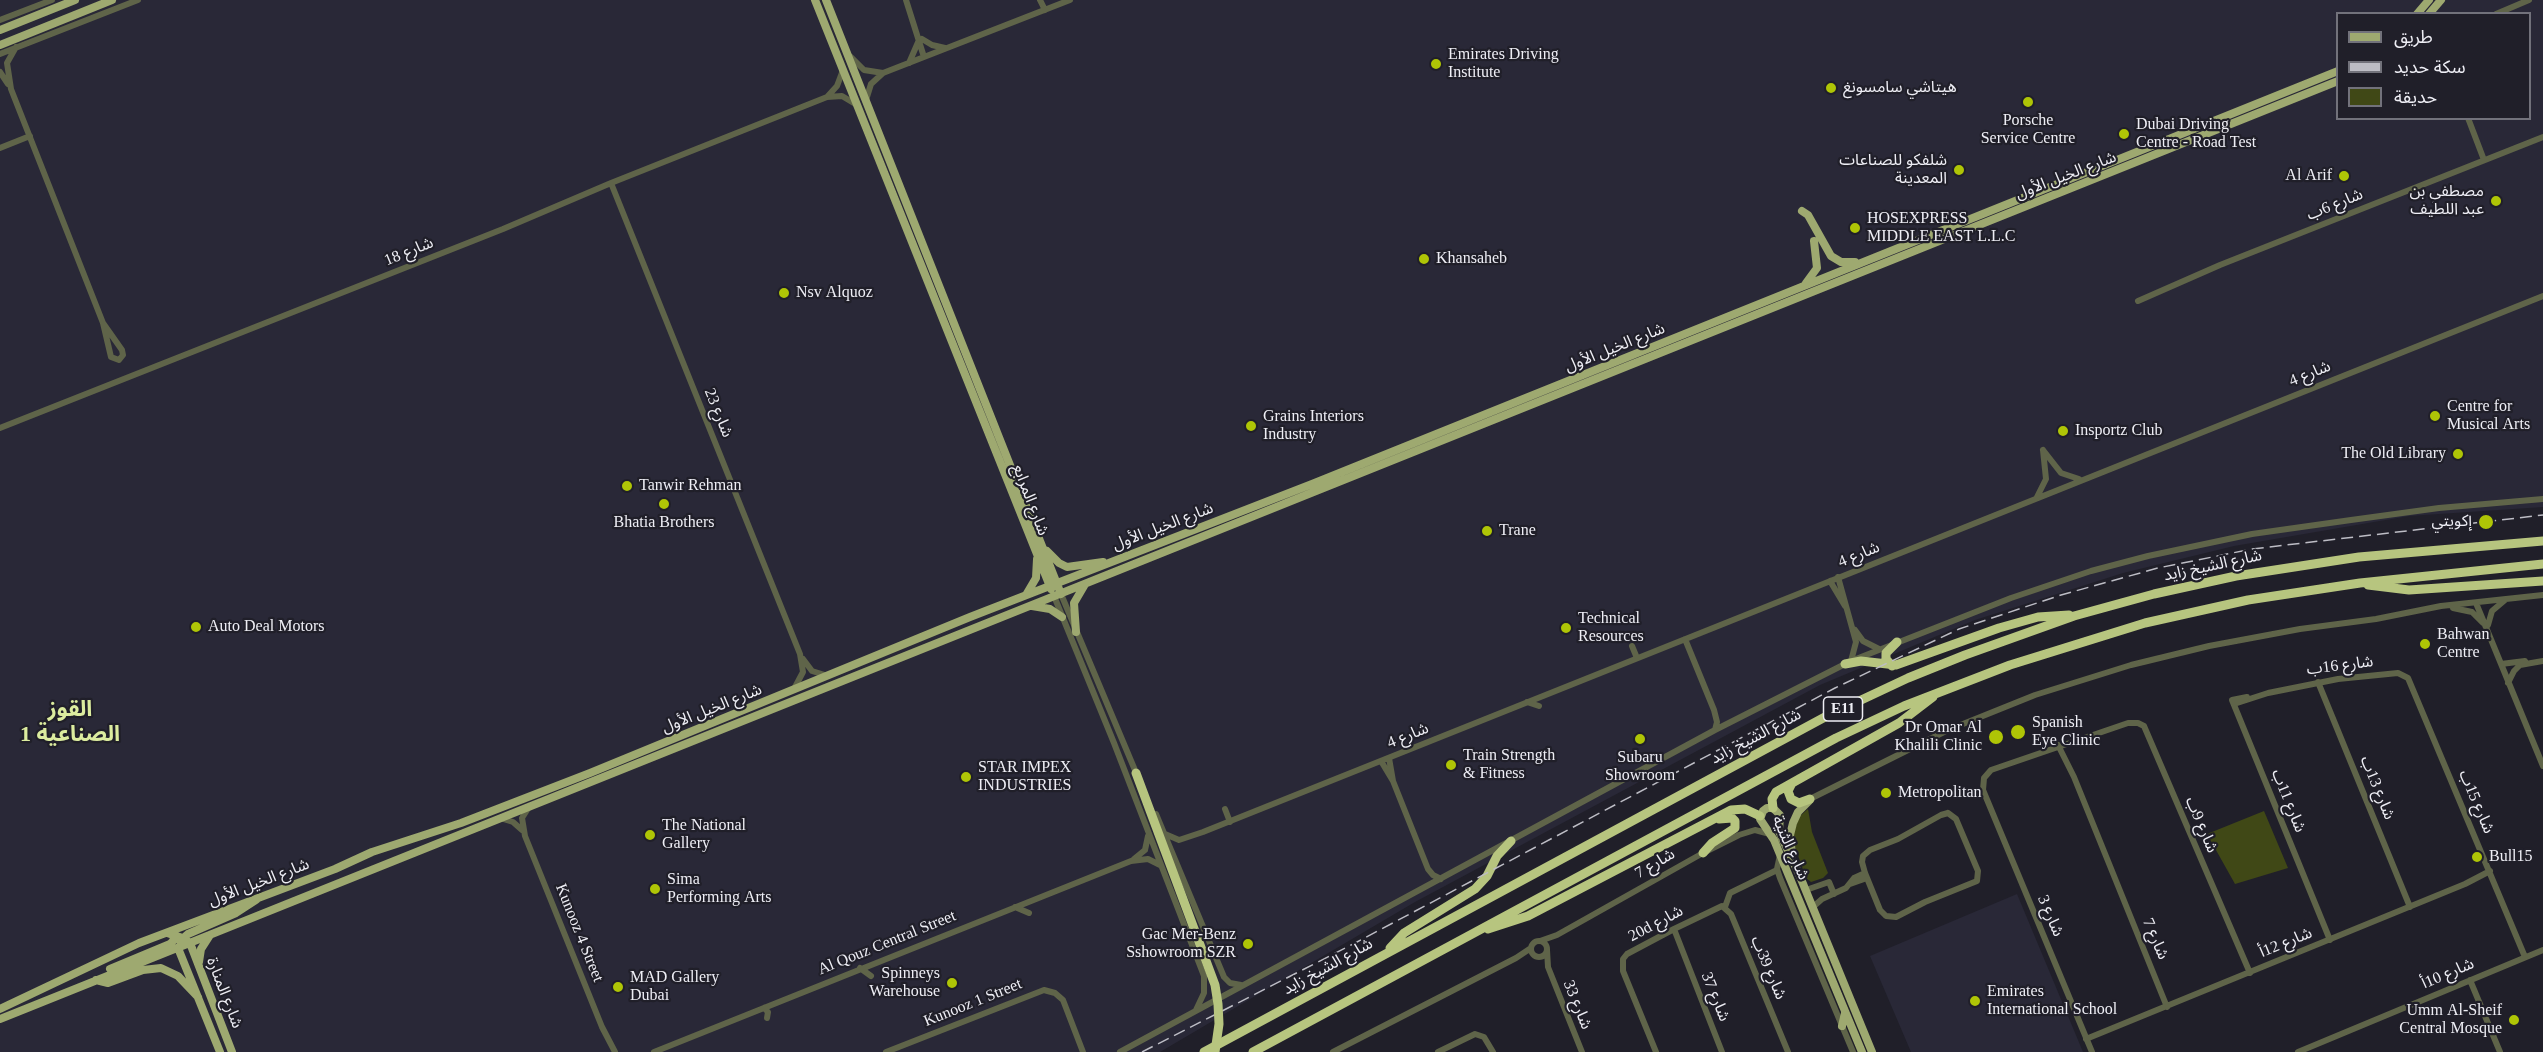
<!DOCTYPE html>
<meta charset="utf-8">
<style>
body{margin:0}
#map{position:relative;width:2543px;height:1052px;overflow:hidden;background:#201f29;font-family:"Times New Roman","Noto Sans Arabic",serif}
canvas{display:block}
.legend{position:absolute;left:2336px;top:12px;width:195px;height:108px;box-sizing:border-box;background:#201f29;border:2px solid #72727b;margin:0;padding:8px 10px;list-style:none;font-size:18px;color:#eeeef5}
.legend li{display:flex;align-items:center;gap:12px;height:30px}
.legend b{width:30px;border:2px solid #72727b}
</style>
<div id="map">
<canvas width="2543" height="1052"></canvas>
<ul class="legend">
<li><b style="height:8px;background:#9ea970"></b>طريق</li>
<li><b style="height:8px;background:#bdbdc5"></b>سكة حديد</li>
<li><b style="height:16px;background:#404816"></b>حديقة</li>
</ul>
</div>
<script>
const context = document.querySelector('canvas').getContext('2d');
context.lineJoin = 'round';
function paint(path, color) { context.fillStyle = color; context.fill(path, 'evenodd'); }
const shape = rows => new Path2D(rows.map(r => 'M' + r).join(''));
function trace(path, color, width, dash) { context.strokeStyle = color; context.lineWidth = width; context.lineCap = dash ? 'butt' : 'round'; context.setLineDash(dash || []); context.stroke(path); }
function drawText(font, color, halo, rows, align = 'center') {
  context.font = font + ' "Times New Roman","Noto Sans Arabic",serif'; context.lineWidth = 4.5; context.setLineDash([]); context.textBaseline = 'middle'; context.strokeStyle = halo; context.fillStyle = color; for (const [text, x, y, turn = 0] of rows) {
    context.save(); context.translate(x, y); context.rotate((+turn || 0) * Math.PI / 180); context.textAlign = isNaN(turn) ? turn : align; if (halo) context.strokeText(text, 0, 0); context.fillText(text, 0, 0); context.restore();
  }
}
const built = shape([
 [0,0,2543,0,2543,507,2409,516,2234,546,2123,573,1975,620,1820,685,1415,902,1160,1052,0,1052],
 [2338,14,2530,14,2530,118,2338,118],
 [2017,894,2083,1052,1911,1052,1870,956]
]);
const green = shape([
 [1808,809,1812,832,1828,873,1823,878,1811,882,1806,878,1794,844,1794,831,1800,816],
 [2264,811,2288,868,2235,884,2207,834]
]);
const minor = shape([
 [906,0,924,57],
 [1040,0,1045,10],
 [2496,14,2529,0],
 [0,20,52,0],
 [922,39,932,45,945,48],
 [16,47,7,63,11,89,103,323],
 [0,54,138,0],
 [851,57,864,70,883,73],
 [909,63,919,40],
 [0,72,8,84],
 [827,97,837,86,843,70],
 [866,100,871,84,883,73,1070,0],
 [2468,118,2484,160],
 [0,148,30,136],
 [611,183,800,654,803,672,794,689],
 [2138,301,2220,265,2543,137],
 [103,323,122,350,123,355,119,360,111,357,103,323],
 [0,428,503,229,611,183,827,97,842,96,857,105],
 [2043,450,2061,473,2079,479],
 [2037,497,2046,479,2043,450],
 [1838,577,1856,642,1851,661],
 [1830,581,1845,606],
 [1061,594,1137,775],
 [1054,596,1114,743,1204,976,1204,993,1196,1010],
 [2476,603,2543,766],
 [2453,608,2472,612,2483,623],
 [2488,625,2492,611,2505,600],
 [1855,630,1863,641,1879,649],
 [1685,639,1714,710,1717,722,1715,730],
 [1632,646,1637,658],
 [803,659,812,671,828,676],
 [1856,659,2011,598,2091,571,2148,556,2252,534,2351,520,2439,508,2543,499],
 [2501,664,2525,661],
 [2318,682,2410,907],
 [2508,683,2514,671,2520,665,2543,661],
 [2247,697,2232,700,2330,940],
 [1527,702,1539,706],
 [2234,704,2268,693,2338,679,2398,673,2408,678,2525,957],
 [2058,745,2074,777,2167,1007],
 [1389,758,1393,781,1428,869,1433,875,1441,879],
 [1381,761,1393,781],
 [1810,799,1948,730,2035,695,2131,665,2209,646,2300,629,2376,619,2441,606,2543,595],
 [529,807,522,818,525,836,602,1027,615,1052],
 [1225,809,1230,822],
 [1948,813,1956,819,1978,871,1977,881,1925,902,1896,917,1886,916,1880,910,1865,873,1862,862,1863,856,1870,850,1898,839,1941,815,1948,813],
 [1156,814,1224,977,1230,983,1241,985],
 [500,818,513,822,522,830],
 [1165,834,1179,840,1203,832,2543,296],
 [1780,855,1777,869,1780,878,1853,1052],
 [1134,859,1145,850,1148,836],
 [1850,884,1867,878],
 [1806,890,1829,882,1834,894],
 [1015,907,1029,913],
 [1725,907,1730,893,1777,870],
 [1813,907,1822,899,1846,888,1854,878,1865,873],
 [1674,929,1722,1052],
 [1540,941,1557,935,1703,853,1739,835,1755,830,1770,834],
 '1531 949a8 8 0 1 1 16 0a8 8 0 1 1-16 0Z',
 [1547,950,1548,967,1582,1052],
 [860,968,871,976],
 [2470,980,2500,1052],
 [764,1008,768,1012,767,1018],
 [2086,1039,2465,884,2490,871],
 [654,1052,1131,861,1148,859,1160,865],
 [886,1052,1044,990,1055,993,1063,1000,1083,1052],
 [1120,1052,1715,730,1847,663],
 [1333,1052,1516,958,1531,948],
 [1438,1052,1475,1034,1484,1037,1493,1052],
 [1656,1052,1623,971,1623,959,1627,954,1674,929,1722,906,1731,914,1788,1052],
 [2092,1052,1983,790,1984,778,1991,770,2128,723,2138,723,2144,726,2250,973],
 [2298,1052,2543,950]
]);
const major = shape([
 [815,0,1051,589],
 [826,0,1061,594],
 [2417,14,2429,0],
 [2429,14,2441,0],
 [0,30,75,0],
 [0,45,112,0],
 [1802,211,1808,215,1831,256,1841,262,1855,262],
 [1806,283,1817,268,1814,241],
 [1047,551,1059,563,1067,567,1103,562],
 [1026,595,1036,578,1037,559],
 [1032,606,1050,609,1062,617],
 [1076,632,1074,603,1084,586],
 [1792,855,1790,835,1793,823,1798,812,1809,801],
 [170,934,183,938,190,943,232,1052],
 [180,941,188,934,236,913,256,900],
 [178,948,220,1052],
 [199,962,201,949,210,935],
 [110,969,170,944,174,940,173,935],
 [96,980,108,983,143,970,161,968,178,976,198,997],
 [0,1009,139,943,335,869,372,852,461,823,590,773,970,617,1312,484,2338,71],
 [0,1019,2338,81],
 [1842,1026,1845,1013],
 [1862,1052,1774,840,1760,819,1763,811,1767,808,1773,808,1780,815,1779,831,1782,838,1799,874,1872,1052]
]);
const highway = shape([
 [2368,585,2409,590,2543,581],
 [1845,664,1861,661,1896,665,1999,628,2038,617,2069,615],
 [1892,666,1886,659,1886,653,1897,642],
 [1136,773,1202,950],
 [1792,783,1788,791,1791,799,1799,803,1810,799],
 [1773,808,1772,799,1776,792,1899,723,1933,697],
 [1703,853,1712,843,1735,828,1735,821,1732,818,1719,819],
 [1488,929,1528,916,1731,810,1745,809,1760,816],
 [1390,948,1404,933,1475,889,1487,876,1497,856,1511,841],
 [1204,1052,1825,717,1908,678,1965,655,2074,616,2154,594,2236,576,2359,557,2543,541],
 [1253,1052,1836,738,1904,706,2010,665,2145,623,2248,600,2360,583,2543,564]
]);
const rail = shape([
 [1142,1052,1357,942,1835,688,1959,629,2061,595,2158,568,2252,549,2543,515]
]);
const highwayBridge = shape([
 [1202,950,1215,985,1218,1004,1219,1024,1215,1052]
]);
const markers = [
 [1436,64,6,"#afc506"],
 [1831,88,6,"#afc506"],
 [2028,102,6,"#afc506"],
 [2124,134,6,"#afc506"],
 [1959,170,6,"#afc506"],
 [2344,176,6,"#afc506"],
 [2496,201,6,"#afc506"],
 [1855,228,6,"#afc506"],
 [1424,259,6,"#afc506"],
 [784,293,6,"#afc506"],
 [2435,416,6,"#afc506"],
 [1251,426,6,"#afc506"],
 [2063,431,6,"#afc506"],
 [2458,454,6,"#afc506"],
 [627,486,6,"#afc506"],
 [664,504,6,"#afc506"],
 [2486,522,8,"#afc506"],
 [1487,531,6,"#afc506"],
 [196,627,6,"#afc506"],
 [1566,628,6,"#afc506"],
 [2425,644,6,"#afc506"],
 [2018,732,8,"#afc506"],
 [1996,737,8,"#afc506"],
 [1640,739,6,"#afc506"],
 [1451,765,6,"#afc506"],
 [966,777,6,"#afc506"],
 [1886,793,6,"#afc506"],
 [650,835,6,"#afc506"],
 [2477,857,6,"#afc506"],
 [655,889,6,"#afc506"],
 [1248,944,6,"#afc506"],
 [952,983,6,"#afc506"],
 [618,987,6,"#afc506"],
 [1975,1001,6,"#afc506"],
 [2514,1020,6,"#afc506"]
];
const shields = [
 [1843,709,39]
];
const shieldNames = [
 ["E11",1843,709]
];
const poiNames = [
 ["Emirates Driving",1448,55],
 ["Institute",1448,73],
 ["هيتاشي سامسونغ",1843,88],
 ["Porsche",2028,121,"center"],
 ["Service Centre",2028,139,"center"],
 ["Dubai Driving",2136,125],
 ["Centre - Road Test",2136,143],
 ["شلفكو للصناعات",1947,161,"right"],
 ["المعدينة",1947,179,"right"],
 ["Al Arif",2332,176,"right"],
 ["مصطفي بن",2484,192,"right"],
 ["عبد اللطيف",2484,210,"right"],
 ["HOSEXPRESS",1867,219],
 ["MIDDLE EAST L.L.C",1867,237],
 ["Khansaheb",1436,259],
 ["Nsv Alquoz",796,293],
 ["Centre for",2447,407],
 ["Musical Arts",2447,425],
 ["Grains Interiors",1263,417],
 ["Industry",1263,435],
 ["Insportz Club",2075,431],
 ["The Old Library",2446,454,"right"],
 ["Tanwir Rehman",639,486],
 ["إكويتي",2472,522,"right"],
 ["Bhatia Brothers",664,523,"center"],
 ["Trane",1499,531],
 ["Technical",1578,619],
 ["Resources",1578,637],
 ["Auto Deal Motors",208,627],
 ["Bahwan",2437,635],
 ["Centre",2437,653],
 ["Spanish",2032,723],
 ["Eye Clinic",2032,741],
 ["Dr Omar Al",1982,728,"right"],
 ["Khalili Clinic",1982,746,"right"],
 ["Train Strength",1463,756],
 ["& Fitness",1463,774],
 ["Subaru",1640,758,"center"],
 ["Showroom",1640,776,"center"],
 ["STAR IMPEX",978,768],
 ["INDUSTRIES",978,786],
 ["Metropolitan",1898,793],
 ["The National",662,826],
 ["Gallery",662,844],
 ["Bull15",2489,857],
 ["Sima",667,880],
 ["Performing Arts",667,898],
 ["Gac Mer-Benz",1236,935,"right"],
 ["Sshowroom SZR",1236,953,"right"],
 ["Spinneys",940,974,"right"],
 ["Warehouse",940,992,"right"],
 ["MAD Gallery",630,978],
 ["Dubai",630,996],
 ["Emirates",1987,992],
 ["International School",1987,1010],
 ["Umm Al-Sheif",2502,1011,"right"],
 ["Central Mosque",2502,1029,"right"]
];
const streetNames = [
 ["شارع الخيل الأول",2066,176,-21],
 ["شارع 6ب",2335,205,-22],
 ["شارع 18",409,252,-22],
 ["شارع الخيل الأول",1615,348,-22],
 ["شارع 4",2310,374,-22],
 ["شارع 23",718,413,68],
 ["شارع المرابع",1030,500,69],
 ["شارع الخيل الأول",1163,527,-21],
 ["شارع 4",1859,555,-22],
 ["شارع الشيخ زايد",2213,566,-12],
 ["شارع 16ب",2340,666,-7],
 ["شارع الخيل الأول",712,709,-22],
 ["شارع 4",1408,736,-22],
 ["شارع الشيخ زايد",1756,737,-28],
 ["شارع 13ب",2377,788,68],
 ["شارع 11ب",2288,801,68],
 ["شارع 15ب",2476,802,67],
 ["شارع 9ب",2201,825,67],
 ["شارع الثنية",1790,848,66],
 ["شارع 7",1655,864,-30],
 ["شارع الخيل الأول",259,883,-21],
 ["شارع 3",2050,916,67],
 ["20d شارع",1656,924,-28],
 ["Kunooz 4 Street",579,933,68],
 ["شارع 7",2155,939,67],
 ["Al Qouz Central Street",887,943,-22],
 ["شارع 12أ",2286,943,-22],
 ["شارع الشيخ زايد",1328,967,-29],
 ["شارع 39ب",1768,968,67],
 ["شارع 10أ",2448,974,-23],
 ["شارع المنارة",224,993,69],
 ["شارع 37",1715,997,68],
 ["Kunooz 1 Street",973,1003,-22],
 ["شارع 33",1577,1005,68]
];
const districtNames = [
 ["القوز",70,710],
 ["الصناعية 1",70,735]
];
paint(built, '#292837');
paint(green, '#404816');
trace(minor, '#5f6449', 6);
trace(major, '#9ea970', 8);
trace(highway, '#b7c57f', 9);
trace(rail, '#bdbdc5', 1.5, [12, 6]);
trace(highwayBridge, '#b7c57f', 9);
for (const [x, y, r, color] of markers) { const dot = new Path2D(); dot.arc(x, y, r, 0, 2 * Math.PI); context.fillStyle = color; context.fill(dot); trace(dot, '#201f29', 2); }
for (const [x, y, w] of shields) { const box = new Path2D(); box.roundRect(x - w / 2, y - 12, w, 24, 4.5); context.fillStyle = '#201f29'; context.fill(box); trace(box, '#eeeef5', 1.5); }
drawText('bold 15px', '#eeeef5', null, shieldNames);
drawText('16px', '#eeeef5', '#201f29', poiNames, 'left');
drawText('16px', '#eeeef5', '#201f29', streetNames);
drawText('bold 22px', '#dcec9f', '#201f29', districtNames);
</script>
